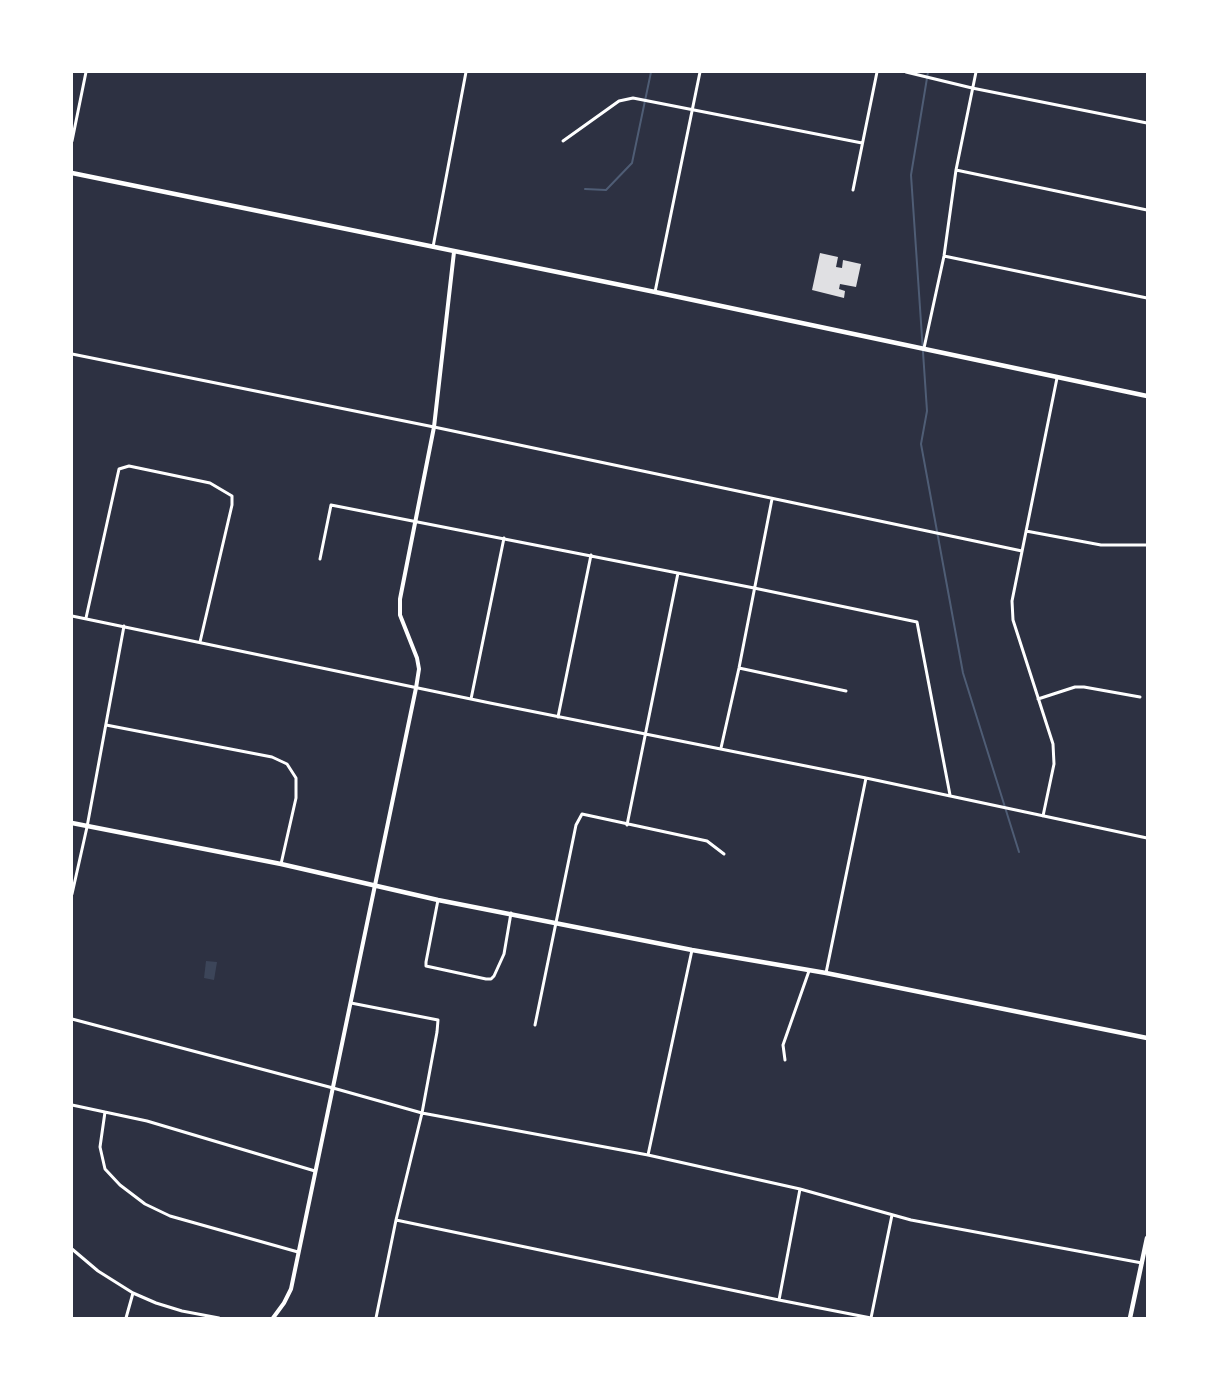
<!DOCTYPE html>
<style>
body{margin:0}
#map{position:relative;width:1219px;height:1390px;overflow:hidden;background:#2d3142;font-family:"DejaVu Sans",sans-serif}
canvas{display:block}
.frame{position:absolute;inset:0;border:73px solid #fff;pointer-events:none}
</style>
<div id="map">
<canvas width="1219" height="1390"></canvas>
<div class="frame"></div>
</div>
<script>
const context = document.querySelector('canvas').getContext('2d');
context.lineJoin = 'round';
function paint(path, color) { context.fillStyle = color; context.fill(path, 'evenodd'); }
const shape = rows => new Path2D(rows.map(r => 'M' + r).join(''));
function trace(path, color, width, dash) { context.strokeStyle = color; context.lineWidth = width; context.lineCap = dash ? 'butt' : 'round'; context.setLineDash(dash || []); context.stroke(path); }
const green = shape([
 [206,961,217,962,214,980,204,978]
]);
const stream = shape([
 [928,72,911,175,927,411,921,444,963,673,1019,852],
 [585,189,606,190,632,163,651,72]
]);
const building = shape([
 [820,253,838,257,836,267,842,268,843,260,861,264,856,287,840,284,839,289,845,291,844,298,812,290]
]);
const minor = shape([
 [906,72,972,88,1147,123],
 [72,141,86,72],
 [563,141,619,101,633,98,862,143],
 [956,170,1147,210],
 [853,190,877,72],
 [433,247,466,72],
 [944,256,1147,298],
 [655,292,700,72],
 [924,348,944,256,956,170,976,72],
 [72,354,434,427,1022,551],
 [1026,531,1101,545,1147,545],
 [320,559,331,505,754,588,917,622,950,795],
 [72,616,490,703,866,778,1147,838],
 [86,618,119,469,129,466,210,483,232,496,232,505,200,642],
 [739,668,846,691],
 [471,699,504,538],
 [1038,699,1075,687,1084,687,1140,697],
 [558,717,591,555],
 [106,725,272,757,287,764,296,778,296,798,281,864],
 [721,748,739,668,772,499],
 [1043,816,1054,764,1053,744,1013,620,1012,601,1057,378],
 [627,825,678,573],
 [72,894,87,827,124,626],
 [438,900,426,962,426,966,486,979,491,979,494,976,504,954,511,913],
 [826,973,866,778],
 [351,1003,438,1020,437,1032,422,1113,396,1220,376,1318],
 [72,1019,333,1088,422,1113,648,1155,800,1189,911,1220,1142,1263],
 [535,1025,576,825,582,814,707,841,724,854],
 [785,1060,783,1045,809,971],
 [72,1105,147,1121,315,1171],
 [105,1112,100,1147,105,1169,120,1185,145,1204,170,1216,298,1252],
 [648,1155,692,950],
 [396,1220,779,1300,871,1318],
 [72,1249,98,1271,133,1293,156,1303,182,1311,219,1318],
 [779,1300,800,1189],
 [126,1318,133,1293],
 [871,1318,892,1215]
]);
const tertiary = shape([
 [273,1318,284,1303,291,1289,416,688,419,669,417,658,400,615,400,599,434,427,454,252]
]);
const secondary = shape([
 [72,173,655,292,1147,396],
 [72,823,281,864,438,900,692,950,826,973,1147,1038],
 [1130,1318,1147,1238]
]);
paint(green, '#3c4559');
trace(stream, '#4f5d75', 2);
paint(building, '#e0e0e3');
trace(minor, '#fff', 3);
trace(tertiary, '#fff', 4);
trace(secondary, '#fff', 4.5);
</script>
